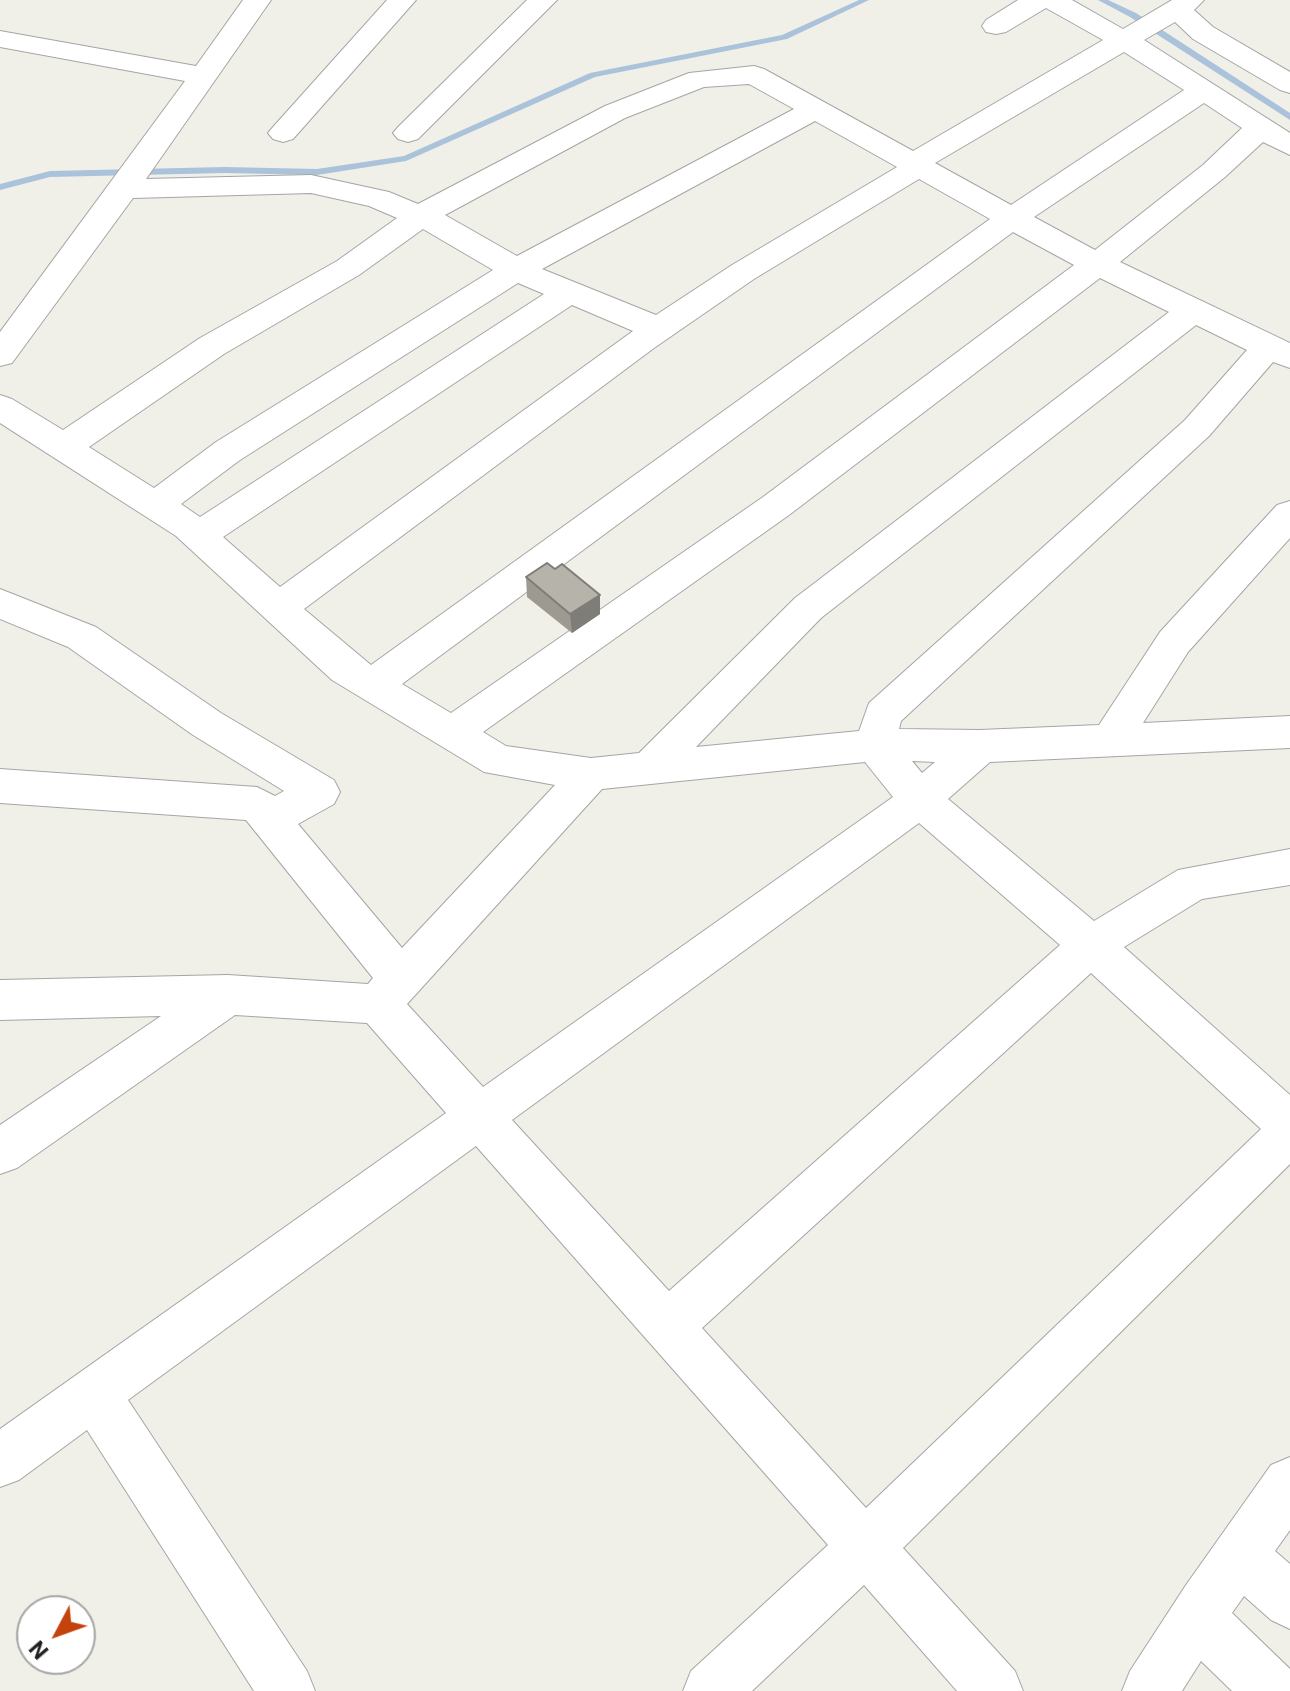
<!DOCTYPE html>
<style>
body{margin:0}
#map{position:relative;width:1290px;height:1691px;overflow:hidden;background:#f0f0e8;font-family:Roboto,sans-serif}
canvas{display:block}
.north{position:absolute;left:16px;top:1595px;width:80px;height:80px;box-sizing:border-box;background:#fff;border:2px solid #a6a6a6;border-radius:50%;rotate:229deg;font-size:22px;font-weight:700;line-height:32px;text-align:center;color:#212121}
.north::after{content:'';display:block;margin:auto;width:28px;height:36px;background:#c4430d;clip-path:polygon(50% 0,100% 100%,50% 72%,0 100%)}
</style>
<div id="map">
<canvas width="1290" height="1691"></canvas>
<div class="north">N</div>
</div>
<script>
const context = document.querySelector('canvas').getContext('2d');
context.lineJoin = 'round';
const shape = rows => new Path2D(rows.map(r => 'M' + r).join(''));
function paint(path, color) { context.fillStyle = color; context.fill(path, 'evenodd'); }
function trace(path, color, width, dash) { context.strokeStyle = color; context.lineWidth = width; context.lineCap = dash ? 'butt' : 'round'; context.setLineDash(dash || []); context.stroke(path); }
const stream = shape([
 [859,0,869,0,787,39,595,77,406,161,317,175,225,173,50,177,0,190,0,184,50,171,225,167,317,169,404,156,590,73,782,35,859,0],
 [1098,0,1108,0,1136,13,1290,113,1290,120,1130,17,1098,0]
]);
const minor = shape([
 [243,0,271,0,146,179,311,175,389,192,418,204,605,106,689,73,754,66,764,69,913,151,1103,40,1046,8,1006,32,996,34,986,32,982,26,986,20,1018,0,1072,0,1123,29,1172,0,1204,0,1194,10,1213,27,1290,72,1290,93,1280,90,1193,39,1175,22,1144,40,1290,133,1290,155,1263,142,1225,177,1120,262,1290,343,1290,368,1273,362,1209,436,901,721,899,729,980,730,1099,725,1160,632,1277,505,1290,501,1290,538,1188,652,1143,723,1290,716,1290,748,990,762,948,799,1094,921,1178,870,1290,849,1290,885,1202,899,1124,947,1290,1095,1290,1164,903,1548,1015,1671,1023,1691,957,1691,864,1585,752,1691,683,1691,691,1671,828,1545,476,1146,128,1400,307,1671,315,1691,254,1691,87,1430,19,1480,0,1487,0,1429,446,1113,367,1023,235,1015,17,1168,0,1174,0,1125,161,1016,0,1020,0,980,228,975,368,984,373,978,246,820,0,803,0,769,257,787,275,796,284,791,193,735,68,647,0,619,0,589,96,627,221,713,334,780,340,792,334,804,298,824,402,948,555,785,484,772,332,680,176,536,0,423,0,395,12,399,63,430,200,338,337,261,397,218,369,206,311,193,133,198,12,363,0,366,0,332,185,81,0,47,0,31,196,66,243,0],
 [1124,52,1184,90,1011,205,935,163,1124,52],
 [749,84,794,109,517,256,445,215,625,118,704,87,749,84],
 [1204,103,1242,128,1203,165,1095,250,1034,217,1204,103],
 [815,121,897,167,732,265,656,315,542,269,815,121],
 [919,179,990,219,371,665,304,609,654,348,754,279,919,179],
 [423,229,493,270,216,442,154,488,89,447,224,354,359,275,423,229],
 [1013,232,1074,265,763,497,451,713,402,684,1013,232],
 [1100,278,1169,312,795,598,639,753,591,758,506,746,483,732,789,515,1100,278],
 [518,283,544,294,200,517,181,504,240,460,518,283],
 [572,305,633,331,280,587,223,537,572,305],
 [1196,325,1247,350,1185,420,869,703,859,731,696,747,821,618,1196,325],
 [912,761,935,762,922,773,912,761],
 [865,762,893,797,483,1087,407,1004,602,789,865,762],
 [919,823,1060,945,669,1291,512,1120,919,823],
 [1091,973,1261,1129,866,1508,702,1328,1091,973],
 [387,0,416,0,293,139,283,142,273,139,268,133,273,127,387,0],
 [527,0,557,0,418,139,408,142,398,139,393,133,398,127,527,0],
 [1290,1457,1290,1530,1275,1551,1290,1564,1290,1629,1271,1620,1244,1596,1232,1613,1290,1669,1290,1691,1232,1691,1201,1661,1182,1691,1122,1691,1130,1671,1186,1585,1271,1465,1290,1457]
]);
const wall = shape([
 [526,577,600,614,572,633,527,597]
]);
const shadedWall = shape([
 [600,595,600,614,572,633,570,614]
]);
const building = shape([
 [547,563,555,569,562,564,600,595,570,614,526,577,547,563]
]);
paint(stream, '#abc2db');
trace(minor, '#a5a5a5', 2);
paint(minor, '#fff');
paint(wall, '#9d9a92');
paint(shadedWall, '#7f7d77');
paint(building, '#b6b3aa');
trace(building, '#7f7d77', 2);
</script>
